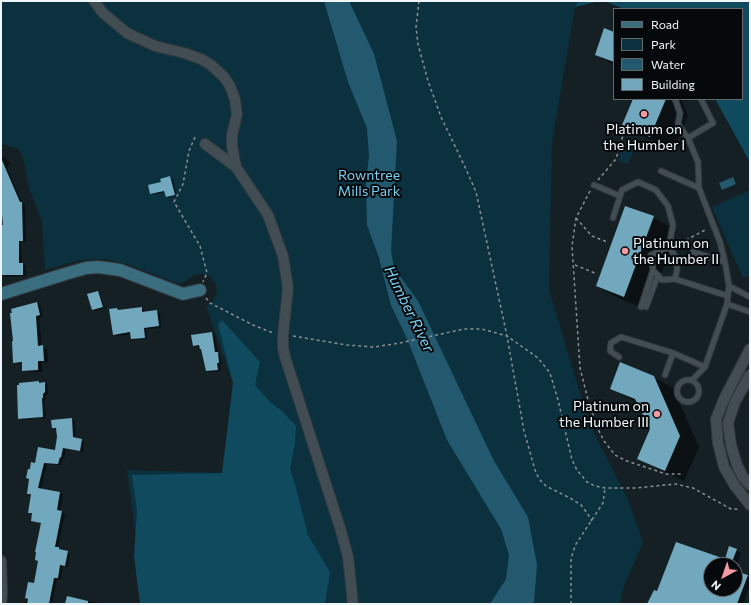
<!DOCTYPE html>
<style>
body{margin:0}
#map{position:relative;width:751px;height:605px;overflow:hidden;background:#152025;font-family:Commissioner,sans-serif}
canvas{display:block}
.frame{position:absolute;inset:0;border:2px solid #eff6f9;pointer-events:none}
.legend{position:absolute;left:613px;top:8px;width:130px;height:92px;box-sizing:border-box;background:#05090b;border:1px solid #63686a;margin:0;padding:5px 7px;list-style:none;font-size:12px;color:#eff6f9}
.legend li{display:flex;align-items:center;gap:8px;height:20px}
.legend b{width:20px;border:1px solid #63686a}
.north{position:absolute;left:703px;top:557px;width:40px;height:40px;box-sizing:border-box;background:#05090b;border:1px solid #63686a;border-radius:50%;rotate:220deg;font-size:11px;font-weight:700;line-height:16px;text-align:center;color:#eff6f9}
.north::after{content:'';display:block;margin:auto;width:14px;height:18px;background:#f49aa0;clip-path:polygon(50% 0,100% 100%,50% 72%,0 100%)}
</style>
<div id="map">
<canvas width="751" height="605"></canvas>
<div class="frame"></div>
<ul class="legend">
<li><b style="height:5px;background:#3a6d7e"></b>Road</li>
<li><b style="height:11px;background:#0b313e"></b>Park</li>
<li><b style="height:11px;background:#22596e"></b>Water</li>
<li><b style="height:11px;background:#71a8be"></b>Building</li>
</ul>
<div class="north">N</div>
</div>
<script>
const context = document.querySelector('canvas').getContext('2d');
context.lineJoin = 'round';
function paint(path, color) { context.fillStyle = color; context.fill(path, 'evenodd'); }
const shape = rows => new Path2D(rows.map(r => 'M' + r).join(''));
function trace(path, color, width, dash) { context.strokeStyle = color; context.lineWidth = width; context.lineCap = dash ? 'butt' : 'round'; context.setLineDash(dash || []); context.stroke(path); }
function drawText(font, color, halo, rows, align = 'center') {
  context.font = font + ' Commissioner,sans-serif'; context.lineWidth = 4; context.setLineDash([]); context.textBaseline = 'middle'; context.strokeStyle = halo; context.fillStyle = color; for (const [text, x, y, turn = 0] of rows) {
    context.save(); context.translate(x, y); context.rotate((+turn || 0) * Math.PI / 180); context.textAlign = isNaN(turn) ? turn : align; if (halo) context.strokeText(text, 0, 0); context.fillText(text, 0, 0); context.restore();
  }
}
const green = shape([
 [1,1,578,1,575,7,552,142,549,290,589,423,629,502,643,543,623,588,620,604,145,604,127,470,222,473,233,383,206,306,213,301,215,296,217,292,216,284,211,277,204,274,196,274,184,282,179,284,130,265,106,259,81,260,45,270,42,221,29,188,23,156,17,148,1,144],
 [625,141,636,145,628,164,618,161],
 [750,190,750,275,743,278,712,207]
]);
const forest = shape([
 [578,1,600,1,575,7],
 [605,1,750,1,750,162,715,99,742,99,742,9,624,9],
 [222,320,260,362,255,385,270,402,282,411,296,426,295,443,290,469,295,484,308,535,330,572,325,604,140,604,134,556,137,511,132,475,222,473,233,383,218,325]
]);
const water = shape([
 [324,1,349,1,374,54,397,141,391,251,394,268,418,301,494,461,528,517,537,565,534,602,532,604,490,604,506,579,509,555,501,529,447,440,408,341,391,305,379,258,367,225,366,181,369,157,367,128,348,82],
 [733,177,736,184,722,190,719,183]
]);
const shadow = shape([
 [614,33,614,65,597,55],
 [635,99,681,99,688,116,674,150,647,138,624,125],
 [1,156,10,162,7,168,22,203,25,205,26,242,21,242,22,263,26,266,26,276,5,277,2,275,1,226,4,226,1,197],
 [170,177,173,179,177,196,170,198,167,197,166,192,154,195,151,193],
 [653,217,677,231,648,310,620,299,597,286],
 [97,292,100,294,105,308,96,311,93,310],
 [37,303,40,305,43,317,39,318,42,346,47,349,48,362,42,363,42,372,27,372,23,370,23,364,18,364,14,362],
 [141,308,144,309,145,313,156,311,160,313,161,328,146,329,147,339,135,340,132,339,132,334,117,336,114,334,117,309,120,311],
 [212,333,215,335,218,353,220,355,222,364,220,364,221,371,210,372,207,371,200,347,197,347,194,346],
 [654,377,673,388,699,447,684,481,658,469,639,458,651,429,638,403,612,389],
 [38,382,48,385,48,394,45,396,46,400,44,400,46,418,22,420,19,418],
 [72,419,75,421,76,439,84,442,83,452,66,449,64,459,63,458,61,465,47,464,41,489,60,493,63,494,60,512,65,514,58,548,70,554,68,567,63,566,61,579,57,579,52,604,25,604,29,583,35,584,39,562,36,560,42,524,32,520,32,514,29,512,32,495,28,493,30,471,36,464,55,451,58,437,57,429,53,428],
 [676,543,725,560,730,548,741,553,735,570,735,565,711,565,711,589,735,589,735,572,747,576,750,578,750,585,743,604,648,604,658,592],
 [68,598,100,603,101,604,66,604]
]);
const building = shape([
 [604,28,614,32,614,62,595,55],
 [633,99,666,99,650,137,622,125],
 [1,158,20,202,22,202,23,241,19,241,19,263,23,263,23,275,1,275,1,225,3,225,1,204],
 [170,176,175,195,166,197,164,191,150,194,148,185,161,182,160,179],
 [625,206,654,216,624,297,596,286],
 [98,291,103,307,92,310,87,294],
 [37,302,40,315,36,316,38,346,43,345,44,361,38,361,38,370,22,371,22,362,13,363,12,341,13,341,10,313,12,313,11,309],
 [142,307,142,312,157,310,159,326,144,328,145,338,131,339,130,332,113,335,109,309,117,308,118,310],
 [212,332,215,352,218,352,219,363,217,363,218,370,206,371,201,349,200,349,199,345,193,346,191,335],
 [620,362,654,376,680,436,665,471,637,459,650,429,635,399,610,389],
 [39,381,39,383,45,382,45,392,43,394,43,398,42,398,43,417,18,419,17,385,19,385,19,383],
 [72,418,73,437,82,439,80,451,63,448,61,458,60,457,58,464,44,463,38,488,60,492,57,510,62,511,55,547,59,547,59,549,68,551,65,566,60,565,58,578,54,578,49,604,27,604,28,599,25,598,28,582,34,583,38,561,35,560,36,552,35,552,41,523,31,521,32,513,28,513,31,494,27,494,29,479,26,478,28,469,30,469,31,462,35,463,38,447,55,450,57,437,56,428,52,428,51,420],
 [676,542,725,559,729,546,737,549,732,562,739,565,711,565,711,589,735,589,735,571,748,575,737,604,647,604,654,590,657,591],
 [67,596,88,601,88,604,65,604]
]);
const path = shape([
 [419,1,416,27,418,44,428,81,441,117,466,169,476,192,507,336,524,431,535,470,539,479,546,486,570,498,581,505,587,513,592,521],
 [195,137,189,151,183,184,174,202,200,246,207,273,203,282],
 [598,180,616,159,624,132],
 [590,191,576,218,572,246,580,368,588,400,597,427,604,441,615,455,627,461,666,474,682,474],
 [576,218,592,236,607,242],
 [686,240,707,229],
 [575,265,597,274],
 [206,298,210,303,253,325,273,333],
 [293,336,347,345,374,347,400,343,464,329,482,329,507,336,538,358,550,373,558,400,572,460,577,470,587,482,595,486,605,488,636,488,675,484,693,488,731,509,737,509,739,506],
 [571,604,571,559,573,552,576,544,603,503,605,488]
]);
const lane = shape([
 [675,99,680,113,678,124,688,138,698,162,699,188,720,242,725,262,729,286,727,304,705,367,692,380],
 [688,138,713,123,701,99],
 [661,171,699,188],
 [594,185,620,196],
 [613,218,622,190,638,182,656,190,668,206,673,225,669,247,651,255,653,270,662,280,675,279,728,296],
 [669,247,677,259,677,270,675,279],
 [693,252,725,262],
 [729,286,750,297],
 [727,304,750,312],
 [641,307,653,270],
 [646,307,658,275],
 [619,357,610,351,611,343,621,337,673,353,705,367],
 [665,375,673,353],
 '677 391a11 11 0 1 1 22 0a11 11 0 1 1-22 0Z'
]);
const street = shape([
 [94,1,103,13,127,33,155,46,184,53,201,59,211,65,224,77,230,86,235,100,237,114,232,135,232,146,236,167,268,215,283,256,288,288,283,335,283,347,285,357,341,531,348,557,353,604],
 [205,144,236,167],
 [750,349,725,397,716,419,718,443,724,467,735,486,750,505],
 [750,375,735,402,728,423,731,445,737,465,743,477,750,485],
 [1,561,2,593,1,604]
]);
const secondary = shape([
 [1,294,65,274,86,268,98,267,120,270,183,294,200,290]
]);
const markers = [
 [644,114,4,"#f49aa0"],
 [625,251,4,"#f49aa0"],
 [657,414,4,"#f49aa0"]
];
const poiNames = [
 ["Platinum on",644,129],
 ["the Humber I",644,145],
 ["Platinum on",633,243,"left"],
 ["the Humber II",633,259,"left"],
 ["Platinum on",649,406,"right"],
 ["the Humber III",649,422,"right"]
];
const parkNames = [
 ["Rowntree",369,175],
 ["Mills Park",369,191]
];
const waterNames = [
 ["Humber River",409,309,64]
];
paint(green, '#0b313e');
paint(forest, '#0f4a5e');
paint(water, '#22596e');
paint(shadow, '#0007');
paint(building, '#71a8be');
trace(lane, '#31393d', 7);
trace(street, '#31393d', 12);
trace(secondary, '#31393d', 14);
trace(path, '#889195', 1.5, [3, 3]);
trace(lane, '#414d52', 5);
trace(street, '#414d52', 10);
trace(secondary, '#3a6d7e', 12);
for (const [x, y, r, color] of markers) { const dot = new Path2D(); dot.arc(x, y, r, 0, 2 * Math.PI); context.fillStyle = color; context.fill(dot); trace(dot, '#05090b', 1.5); }
drawText('14px', '#eff6f9', '#05090b', poiNames);
drawText('14px', '#78cef0', '#05090b', parkNames);
drawText('italic 15px', '#7ad0f2', '#05090b', waterNames);
</script>
